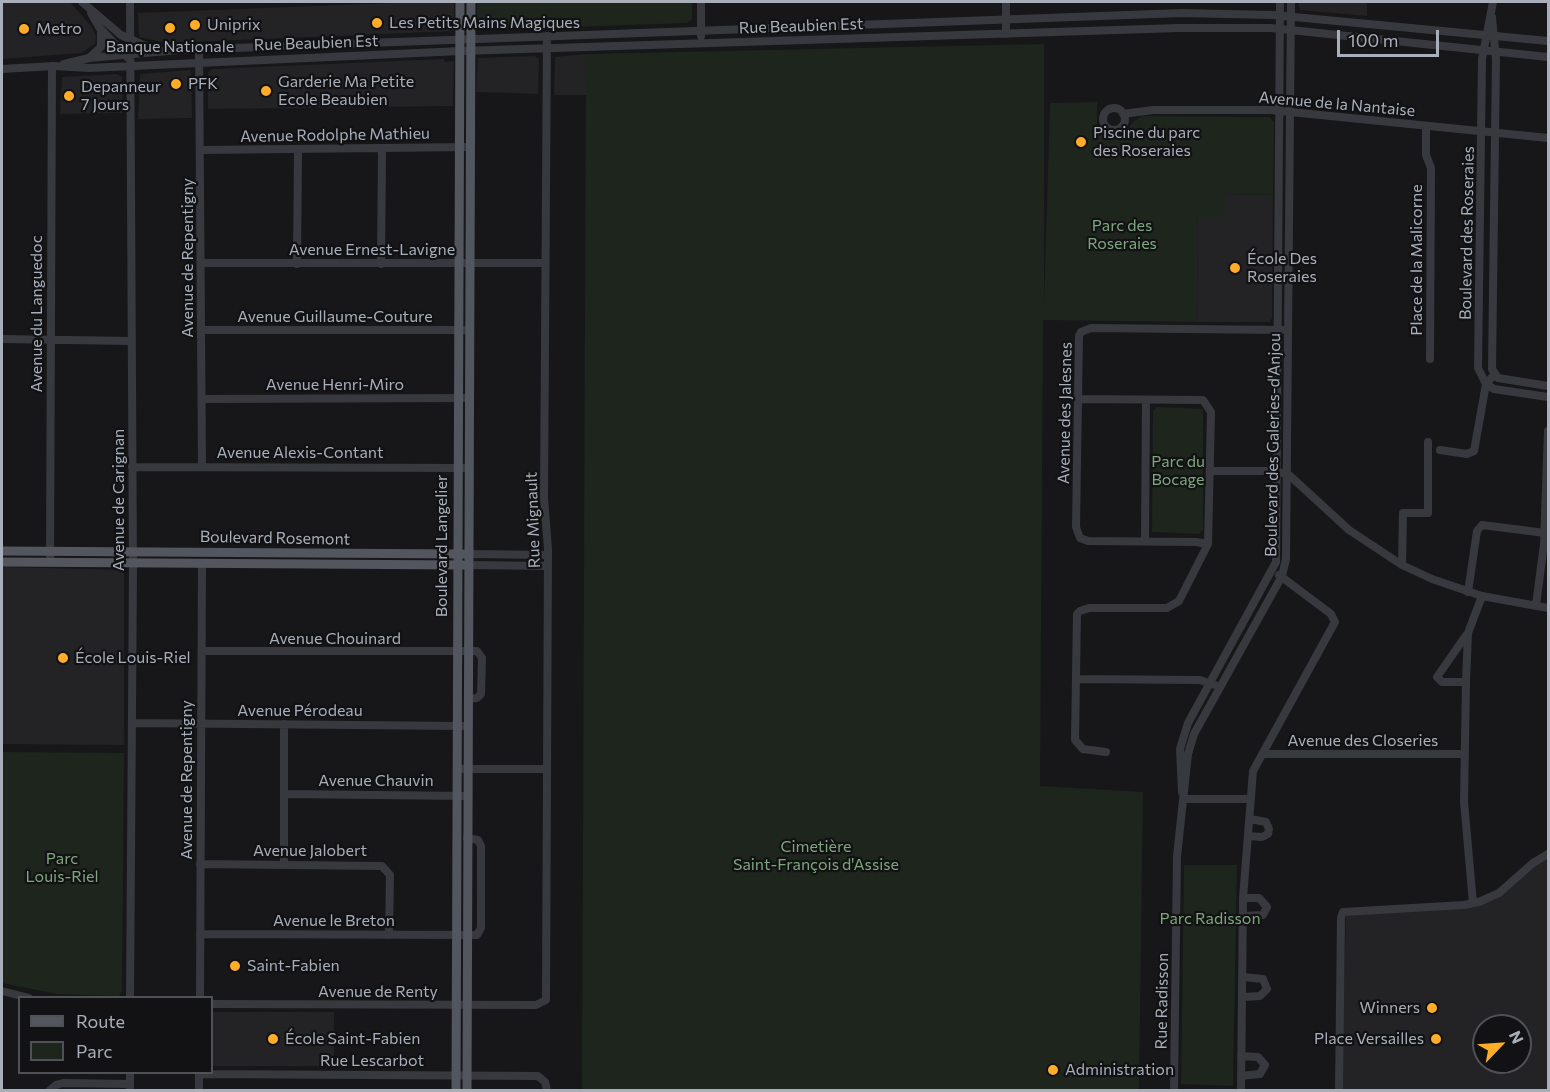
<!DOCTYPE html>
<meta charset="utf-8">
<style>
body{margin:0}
#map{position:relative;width:1550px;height:1092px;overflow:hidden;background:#171719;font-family:Commissioner,sans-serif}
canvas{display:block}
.frame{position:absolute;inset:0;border:3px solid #a8afba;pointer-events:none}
.legend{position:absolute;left:18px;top:996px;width:195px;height:78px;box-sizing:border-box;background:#121214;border:2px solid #4e5156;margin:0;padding:8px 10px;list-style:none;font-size:18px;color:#a8afba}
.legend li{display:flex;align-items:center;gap:12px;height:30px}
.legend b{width:30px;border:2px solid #4e5156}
.north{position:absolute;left:1472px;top:1014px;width:60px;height:60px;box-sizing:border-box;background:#121214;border:2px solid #4e5156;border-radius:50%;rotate:65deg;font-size:16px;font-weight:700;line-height:24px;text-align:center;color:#a8afba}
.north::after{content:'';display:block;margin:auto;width:21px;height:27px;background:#ffad29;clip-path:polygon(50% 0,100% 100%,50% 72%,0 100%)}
.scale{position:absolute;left:1337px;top:30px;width:102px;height:27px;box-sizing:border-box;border:3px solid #a8afba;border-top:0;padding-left:8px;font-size:18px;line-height:21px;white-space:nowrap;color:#a8afba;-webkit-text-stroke:4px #121214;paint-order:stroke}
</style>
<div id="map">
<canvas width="1550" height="1092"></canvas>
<div class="frame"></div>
<ul class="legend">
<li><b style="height:8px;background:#53565e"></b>Route</li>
<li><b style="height:16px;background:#1d251d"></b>Parc</li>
</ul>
<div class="north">N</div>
<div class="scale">100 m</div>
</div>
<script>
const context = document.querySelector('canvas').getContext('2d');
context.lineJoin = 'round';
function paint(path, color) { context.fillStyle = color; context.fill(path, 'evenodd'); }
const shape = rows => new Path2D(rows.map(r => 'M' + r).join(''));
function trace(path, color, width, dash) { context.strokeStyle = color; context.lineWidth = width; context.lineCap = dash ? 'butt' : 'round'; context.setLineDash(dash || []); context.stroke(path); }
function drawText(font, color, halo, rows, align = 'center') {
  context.font = font + ' Commissioner,sans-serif'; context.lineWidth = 4.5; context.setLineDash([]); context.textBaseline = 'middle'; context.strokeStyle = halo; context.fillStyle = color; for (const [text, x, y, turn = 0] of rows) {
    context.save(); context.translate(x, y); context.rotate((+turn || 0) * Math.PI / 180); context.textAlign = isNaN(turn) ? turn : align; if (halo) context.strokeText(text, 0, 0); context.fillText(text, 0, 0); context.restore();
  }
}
const built = shape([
 [2,2,70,2,92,27,96,36,95,44,81,53,2,59],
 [418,2,454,2,454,31,167,43,139,37,138,13],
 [1298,2,1367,2,1367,16,1300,10],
 [586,54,586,95,554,95,555,57],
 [535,56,539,59,538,94,476,92,478,58],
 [444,59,445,62,454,61,453,106,208,109,208,73,212,69],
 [191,70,192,118,138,119,140,74],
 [117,74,122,77,123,113,60,114,62,77],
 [1225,194,1273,195,1272,318,1270,322,1197,322,1198,217],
 [2,567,124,570,124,745,2,744],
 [1548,857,1548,1090,1341,1090,1346,913,1476,903,1496,897,1540,860],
 [1484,1026,1520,1026,1520,1062,1484,1062],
 [212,1012,334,1012,334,1066,212,1066]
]);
const green = shape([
 [477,2,692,2,692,19,687,23,481,30,477,27],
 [1044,44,1044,306,1050,103,1097,102,1097,128,1102,134,1116,138,1123,135,1134,121,1142,116,1269,117,1274,122,1273,195,1225,194,1225,217,1198,217,1197,322,1043,320,1040,786,1143,792,1139,1090,582,1090,586,54],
 [1157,407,1203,409,1203,530,1199,534,1152,532,1153,411],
 [2,752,124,753,122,991,119,996,57,994,2,983],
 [1184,865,1237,865,1233,1086,1181,1084]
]);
const minor = shape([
 [82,2,121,35,141,44,161,50],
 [701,2,701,36],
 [1006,2,1006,34],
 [1493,2,1482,59,1478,368,1486,384,1494,389,1548,397],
 [91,13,99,27,127,57],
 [1492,17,1496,59,1492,369,1498,378,1548,386],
 [199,50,202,466],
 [89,58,101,47,101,31],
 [64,64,89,58,179,50,1182,13,1273,15,1548,41],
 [2,69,54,66,89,68,461,51,1179,28,1271,28,1548,57],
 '1103 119a11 11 0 1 1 22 0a11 11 0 1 1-22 0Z',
 [1123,114,1153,110,1271,110,1548,138],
 [1426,126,1426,155,1431,168,1430,359],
 [201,150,469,147],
 [201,263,544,263],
 [297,264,298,150],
 [381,264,382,149],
 [201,330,468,330],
 [2,339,131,341],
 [202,399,468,398],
 [1078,399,1203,400,1211,412,1208,544,1179,601,1167,608,1089,608,1080,611,1077,614,1075,740,1083,749,1106,752],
 [1440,450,1467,454,1474,451,1486,384,1494,375],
 [132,467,464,468],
 [1210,471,1269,471,1288,474,1349,530,1402,565,1432,579,1482,596,1548,608],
 [1145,541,1146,400],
 [1208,544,1196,542,1088,541,1080,538,1076,527,1079,336,1081,332,1091,328,1282,330],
 [469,554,548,555],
 [50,563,52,66],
 [468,565,548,566],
 [1402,565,1403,513,1428,513,1428,442],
 [1468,592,1477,531,1482,525,1545,533],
 [1536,605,1544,544,1548,431],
 [202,651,477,651,482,658,481,694,477,698,468,699],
 [1076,679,1200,680,1215,685],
 [1466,682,1442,682,1437,677,1467,634],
 [132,723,463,726],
 [1263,754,1464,754],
 [457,769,547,769],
 [1182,792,1180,749,1188,723,1276,562,1280,2],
 [285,794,468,796],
 [1184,799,1251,799],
 [1248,836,1262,837,1268,834,1269,829,1266,822,1250,819],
 [200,864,382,866,390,875,389,935],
 [284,864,284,724],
 [1243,898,1259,898,1267,907,1263,915,1243,916],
 [1473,903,1464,802,1466,682,1468,633,1482,596],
 [200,934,477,935,481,928,481,846,478,840,467,838],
 [1243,977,1263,979,1267,989,1260,996,1243,997],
 [2,991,29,998],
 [130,998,133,568,130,2],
 [200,998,202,564],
 [212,1004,536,1005,546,1000,548,549,544,498,547,36],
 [199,1074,538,1076,545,1082,547,1090],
 [1241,1076,1260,1074,1265,1065,1258,1057,1241,1056],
 [50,1090,56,1085,63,1083,130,1084],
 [130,1090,130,1072],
 [199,1090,199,1072],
 [1174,1090,1177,856,1188,754,1194,734,1282,576,1286,559,1291,2],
 [1241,1090,1243,898,1253,771,1335,622,1331,614,1279,575],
 [1339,1090,1341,918,1343,912,1464,905,1479,902,1499,893,1533,863,1548,854]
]);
const major = shape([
 [2,551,463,554],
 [2,562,463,565],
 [456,1090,460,2],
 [467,1090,471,2]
]);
const markers = [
 [377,23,6,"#ffad29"],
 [195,25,6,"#ffad29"],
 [170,28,6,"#ffad29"],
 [24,29,6,"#ffad29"],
 [176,84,6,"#ffad29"],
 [266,91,6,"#ffad29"],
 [69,96,6,"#ffad29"],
 [1081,142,6,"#ffad29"],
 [1235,268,6,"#ffad29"],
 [63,658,6,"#ffad29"],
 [235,966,6,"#ffad29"],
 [1432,1008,6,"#ffad29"],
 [273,1039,6,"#ffad29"],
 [1436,1039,6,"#ffad29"],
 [1053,1070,6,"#ffad29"]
];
const poiNames = [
 ["Les Petits Mains Magiques",389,23],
 ["Uniprix",207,25],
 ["Metro",36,29],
 ["Banque Nationale",170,47,"center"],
 ["Garderie Ma Petite",278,82],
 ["Ecole Beaubien",278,100],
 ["PFK",188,84],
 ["Depanneur",81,87],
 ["7 Jours",81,105],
 ["Piscine du parc",1093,133],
 ["des Roseraies",1093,151],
 ["École Des",1247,259],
 ["Roseraies",1247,277],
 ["École Louis-Riel",75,658],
 ["Saint-Fabien",247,966],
 ["Winners",1420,1008,"right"],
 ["École Saint-Fabien",285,1039],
 ["Place Versailles",1424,1039,"right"],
 ["Administration",1065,1070]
];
const streetNames = [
 ["Rue Beaubien Est",801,26,-2],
 ["Rue Beaubien Est",316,43,-2],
 ["Avenue de la Nantaise",1337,104,5],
 ["Avenue Rodolphe Mathieu",335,135,-1],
 ["Boulevard des Roseraies",1467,233,-89],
 ["Avenue Ernest-Lavigne",372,250],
 ["Avenue de Repentigny",188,258,-90],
 ["Place de la Malicorne",1417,260,-90],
 ["Avenue du Languedoc",37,314,-90],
 ["Avenue Guillaume-Couture",335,317],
 ["Avenue Henri-Miro",335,385],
 ["Avenue des Jalesnes",1065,413,-89],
 ["Boulevard des Galeries-d'Anjou",1273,445,-89],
 ["Avenue Alexis-Contant",300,453],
 ["Avenue de Carignan",119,500,-90],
 ["Rue Mignault",533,520,-92],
 ["Boulevard Rosemont",275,538,1],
 ["Boulevard Langelier",442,546,-90],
 ["Avenue Chouinard",335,639],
 ["Avenue Pérodeau",300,711],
 ["Avenue des Closeries",1363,741],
 ["Avenue de Repentigny",187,780,-90],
 ["Avenue Chauvin",376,781],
 ["Avenue Jalobert",310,851],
 ["Avenue le Breton",334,921],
 ["Avenue de Renty",378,992],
 ["Rue Radisson",1162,1001,-89],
 ["Rue Lescarbot",372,1061]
];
const parkNames = [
 ["Parc des",1122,226],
 ["Roseraies",1122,244],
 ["Parc du",1178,462],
 ["Bocage",1178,480],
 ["Cimetière",816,847],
 ["Saint-François d'Assise",816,865],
 ["Parc",62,859],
 ["Louis-Riel",62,877],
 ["Parc Radisson",1210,919]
];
paint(built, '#232326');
paint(green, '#1d251d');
trace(minor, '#38393f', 8);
trace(major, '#53565e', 9);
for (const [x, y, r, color] of markers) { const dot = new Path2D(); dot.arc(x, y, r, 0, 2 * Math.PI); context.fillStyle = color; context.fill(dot); trace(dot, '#121214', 2); }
drawText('16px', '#a8afba', '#121214', poiNames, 'left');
drawText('16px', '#a8afba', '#121214', streetNames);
drawText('16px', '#7ea77e', '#121214', parkNames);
</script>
